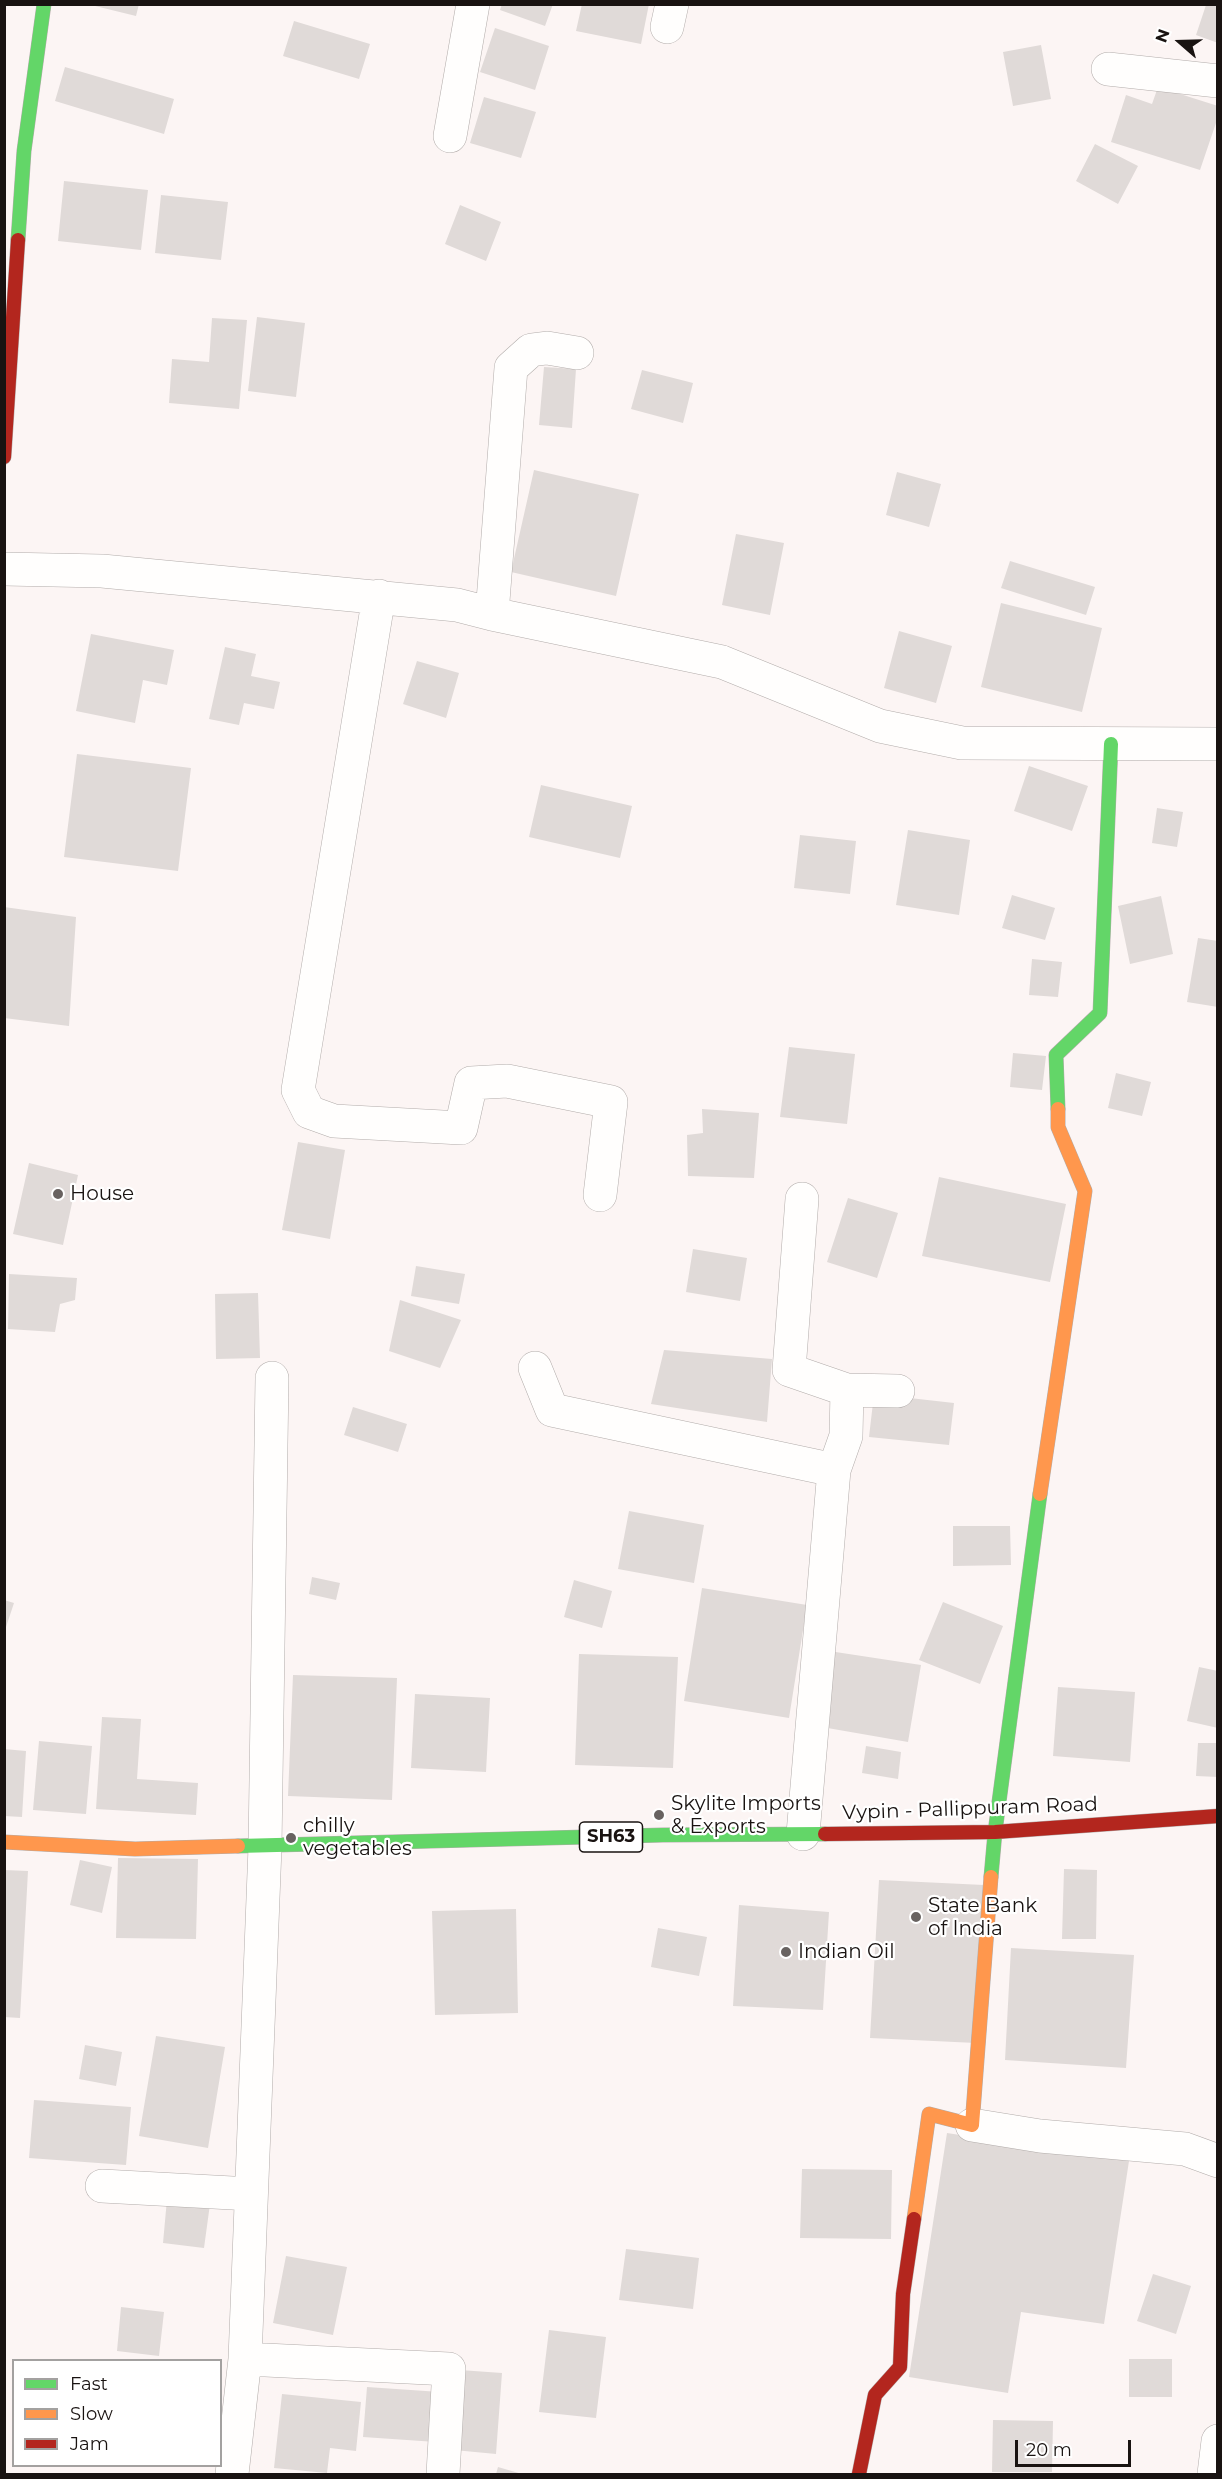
<!DOCTYPE html>
<style>
body{margin:0}
#map{position:relative;width:1222px;height:2479px;overflow:hidden;background:#fcf5f4;font-family:Montserrat,sans-serif}
canvas{display:block}
.frame{position:absolute;inset:0;border:6px solid #191311;pointer-events:none}
.legend{position:absolute;left:12px;top:2359px;width:210px;height:108px;box-sizing:border-box;background:#fff;border:2px solid #a3a1a0;margin:0;padding:8px 10px;list-style:none;font-size:18px;color:#191311}
.legend li{display:flex;align-items:center;gap:12px;height:30px}
.legend b{width:30px;border:2px solid #a3a1a0}
.north{position:absolute;left:1150px;top:12px;width:60px;height:60px;-webkit-text-stroke:4px #fff;paint-order:stroke;rotate:290deg;font-size:16px;font-weight:700;line-height:24px;text-align:center;color:#191311}
.north::after{content:'';display:block;margin:auto;width:21px;height:27px;background:#191311;clip-path:polygon(50% 0,100% 100%,50% 72%,0 100%)}
.scale{position:absolute;left:1015px;top:2440px;width:116px;height:27px;box-sizing:border-box;border:3px solid #191311;border-top:0;padding-left:8px;font-size:18px;line-height:21px;white-space:nowrap;color:#191311;-webkit-text-stroke:4px #fff;paint-order:stroke}
</style>
<div id="map">
<canvas width="1222" height="2479"></canvas>
<div class="frame"></div>
<ul class="legend">
<li><b style="height:8px;background:#63d668"></b>Fast</li>
<li><b style="height:8px;background:#ff974d"></b>Slow</li>
<li><b style="height:8px;background:#b3261e"></b>Jam</li>
</ul>
<div class="north">N</div>
<div class="scale">20 m</div>
</div>
<script>
const context = document.querySelector('canvas').getContext('2d');
context.lineJoin = 'round';
function paint(path, color) { context.fillStyle = color; context.fill(path, 'evenodd'); }
const shape = rows => new Path2D(rows.map(r => 'M' + r).join(''));
function trace(path, color, width, dash) { context.strokeStyle = color; context.lineWidth = width; context.lineCap = dash ? 'butt' : 'round'; context.setLineDash(dash || []); context.stroke(path); }
function drawText(font, color, halo, rows, align = 'center') {
  context.font = font + ' Montserrat,sans-serif'; context.lineWidth = 4.5; context.setLineDash([]); context.textBaseline = 'middle'; context.strokeStyle = halo; context.fillStyle = color; for (const [text, x, y, turn = 0] of rows) {
    context.save(); context.translate(x, y); context.rotate((+turn || 0) * Math.PI / 180); context.textAlign = isNaN(turn) ? turn : align; if (halo) context.strokeText(text, 0, 0); context.fillText(text, 0, 0); context.restore();
  }
}
const building = shape([
 [87,4,139,4,136,16],
 [502,4,553,4,545,26,500,10],
 [582,4,649,4,641,44,576,31],
 [1206,5,1218,5,1218,43,1196,35],
 [294,21,370,44,359,79,283,56],
 [495,28,549,46,535,90,480,72],
 [1041,45,1051,99,1013,106,1003,52],
 [65,67,174,99,164,134,55,101],
 [1158,87,1218,106,1218,117,1200,170,1111,142,1126,95,1152,104],
 [484,97,536,112,521,158,470,143],
 [1095,144,1138,166,1118,204,1076,181],
 [64,181,148,190,141,250,58,241],
 [161,195,228,202,221,260,155,253],
 [460,205,501,222,486,261,445,244],
 [257,317,305,323,296,397,248,391],
 [212,318,247,320,239,409,169,403,172,359,209,362],
 [544,367,576,369,572,428,539,425],
 [642,370,693,383,683,423,631,409],
 [534,470,639,494,616,596,511,572],
 [897,472,941,484,929,527,886,515],
 [736,534,784,543,770,615,722,605],
 [1010,561,1095,587,1086,615,1001,588],
 [1001,603,1102,628,1082,712,981,687],
 [899,631,952,646,936,703,884,688],
 [91,634,174,650,167,685,143,680,135,723,76,711],
 [225,647,256,654,251,676,280,682,274,709,244,703,239,725,209,719],
 [417,661,459,673,446,718,403,704],
 [77,754,191,768,178,871,64,857],
 [1029,766,1088,786,1072,831,1014,811],
 [541,785,632,806,620,858,529,837],
 [1157,808,1183,812,1177,847,1152,843],
 [908,830,970,840,959,915,896,905],
 [800,835,856,841,850,894,794,888],
 [1012,895,1055,908,1045,940,1002,928],
 [1161,896,1173,954,1130,964,1118,906],
 [4,907,76,917,69,1026,4,1018],
 [1198,938,1218,941,1218,1007,1187,1002],
 [1032,959,1062,962,1058,997,1029,995],
 [789,1047,855,1054,847,1124,780,1117],
 [1013,1053,1046,1056,1042,1090,1010,1087],
 [1116,1073,1151,1082,1142,1116,1108,1108],
 [702,1109,759,1113,754,1178,688,1176,687,1135,703,1133],
 [298,1142,345,1150,330,1239,282,1230],
 [29,1163,78,1175,63,1245,13,1234],
 [939,1177,1066,1204,1050,1282,922,1256],
 [848,1198,898,1213,877,1278,827,1262],
 [693,1249,747,1258,740,1301,686,1292],
 [416,1266,465,1274,459,1304,411,1296],
 [9,1274,77,1278,75,1300,60,1304,55,1332,8,1329],
 [258,1293,260,1358,216,1359,215,1294],
 [400,1300,461,1320,440,1368,389,1351],
 [664,1350,772,1359,767,1422,651,1404],
 [874,1394,954,1403,949,1445,869,1437],
 [353,1407,407,1424,398,1452,344,1435],
 [629,1511,704,1525,694,1583,618,1569],
 [953,1526,1010,1526,1011,1565,953,1566],
 [312,1577,340,1583,336,1600,309,1594],
 [574,1580,612,1591,602,1628,564,1617],
 [702,1588,807,1605,789,1718,684,1701],
 [4,1600,14,1603,5,1630,4,1630],
 [943,1602,1003,1626,980,1684,919,1660],
 [829,1651,921,1665,908,1742,816,1726],
 [579,1654,678,1657,673,1768,575,1765],
 [1199,1667,1218,1671,1218,1728,1187,1721],
 [293,1675,397,1678,392,1800,288,1796],
 [1058,1687,1135,1692,1130,1762,1053,1756],
 [415,1694,490,1698,486,1772,411,1768],
 [102,1717,141,1719,137,1779,198,1783,196,1815,96,1809],
 [39,1741,92,1746,86,1814,33,1810],
 [1198,1743,1218,1743,1218,1777,1196,1776],
 [866,1746,901,1752,898,1779,862,1773],
 [4,1749,26,1751,22,1817,4,1816],
 [118,1858,198,1859,196,1939,116,1938],
 [80,1860,112,1867,102,1913,70,1905],
 [1064,1869,1097,1870,1096,1939,1062,1939],
 [4,1870,28,1871,20,2018,4,2017],
 [879,1880,984,1885,976,2043,870,2038],
 [739,1905,829,1912,823,2010,733,2006],
 [516,1909,518,2013,435,2015,432,1911],
 [658,1928,707,1937,699,1976,651,1967],
 [1011,1948,1134,1955,1126,2068,1005,2060],
 [156,2036,225,2047,208,2148,139,2136],
 [85,2045,122,2052,116,2086,79,2079],
 [34,2100,131,2107,126,2165,29,2158],
 [947,2133,1129,2161,1104,2324,1021,2312,1008,2393,909,2377],
 [802,2169,892,2170,891,2239,800,2238],
 [167,2199,210,2204,204,2248,163,2243],
 [626,2249,699,2258,693,2309,619,2300],
 [286,2256,347,2267,333,2335,273,2323],
 [1153,2274,1191,2286,1176,2334,1137,2321],
 [121,2307,164,2312,159,2356,117,2351],
 [549,2330,606,2337,596,2418,539,2412],
 [1129,2359,1172,2359,1172,2397,1129,2397],
 [460,2370,502,2373,496,2454,454,2450],
 [367,2387,440,2392,436,2442,363,2437],
 [282,2394,361,2402,356,2451,330,2448,327,2473,274,2468],
 [993,2420,1053,2421,1052,2472,992,2472],
 [498,2467,522,2474,496,2474]
]);
const street = shape([
 [667,27,672,4],
 [1108,69,1218,81],
 [450,136,473,4],
 [4,569,102,571,457,605,492,614,722,662,880,726,962,743,1218,744],
 [379,596,298,1090,309,1112,334,1121,461,1128,471,1083,507,1081,611,1102,600,1195],
 [492,614,511,368,531,350,547,348,577,353],
 [802,1199,789,1370,847,1390],
 [535,1368,552,1410,834,1470,803,1834],
 [834,1470,846,1436,847,1390,898,1391],
 [972,2125,1040,2136,1185,2149,1218,2161],
 [102,2186,251,2194],
 [245,2359,449,2369,443,2474],
 [232,2474,245,2359,265,1847,272,1378],
 [1214,2474,1218,2441]
]);
const fast = shape([
 [18,240,24,151,44,4],
 [1058,1109,1056,1055,1100,1013,1111,744],
 [238,1846,663,1835,825,1834],
 [991,1877,995,1832,1040,1494]
]);
const slow = shape([
 [1040,1494,1085,1191,1058,1127,1058,1109],
 [4,1842,135,1849,238,1846],
 [914,2219,929,2114,972,2125,991,1877]
]);
const jam = shape([
 [4,457,18,240],
 [825,1834,995,1832,1218,1816],
 [859,2474,875,2395,900,2367,903,2294,914,2219]
]);
const markers = [
 [58,1194,6,"#686260"],
 [659,1815,6,"#686260"],
 [291,1838,6,"#686260"],
 [916,1917,6,"#686260"],
 [786,1952,6,"#686260"]
];
const shields = [
 [611,1837,63]
];
const shieldNames = [
 ["SH63",611,1837]
];
const poiNames = [
 ["House",70,1194],
 ["Skylite Imports",671,1804],
 ["& Exports",671,1827],
 ["chilly",303,1826],
 ["vegetables",303,1849],
 ["State Bank",928,1906],
 ["of India",928,1929],
 ["Indian Oil",798,1952]
];
const streetNames = [
 ["Vypin - Pallippuram Road",970,1809,-2]
];
paint(building, '#e0dad8');
trace(street, '#b2acaa', 34);
trace(fast, '#b2acaa', 15);
trace(slow, '#b2acaa', 15);
trace(jam, '#b2acaa', 15);
trace(street, '#fffefd', 33);
trace(fast, '#63d668', 14);
trace(slow, '#ff974d', 14);
trace(jam, '#b3261e', 14);
for (const [x, y, r, color] of markers) { const dot = new Path2D(); dot.arc(x, y, r, 0, 2 * Math.PI); context.fillStyle = color; context.fill(dot); trace(dot, '#fff', 2); }
for (const [x, y, w] of shields) { const box = new Path2D(); box.roundRect(x - w / 2, y - 15, w, 30, 4.5); context.fillStyle = '#fff'; context.fill(box); trace(box, '#191311', 1.5); }
drawText('bold 18px', '#191311', null, shieldNames);
drawText('20px', '#191311', '#fff', poiNames, 'left');
drawText('20px', '#191311', '#fff', streetNames);
</script>
